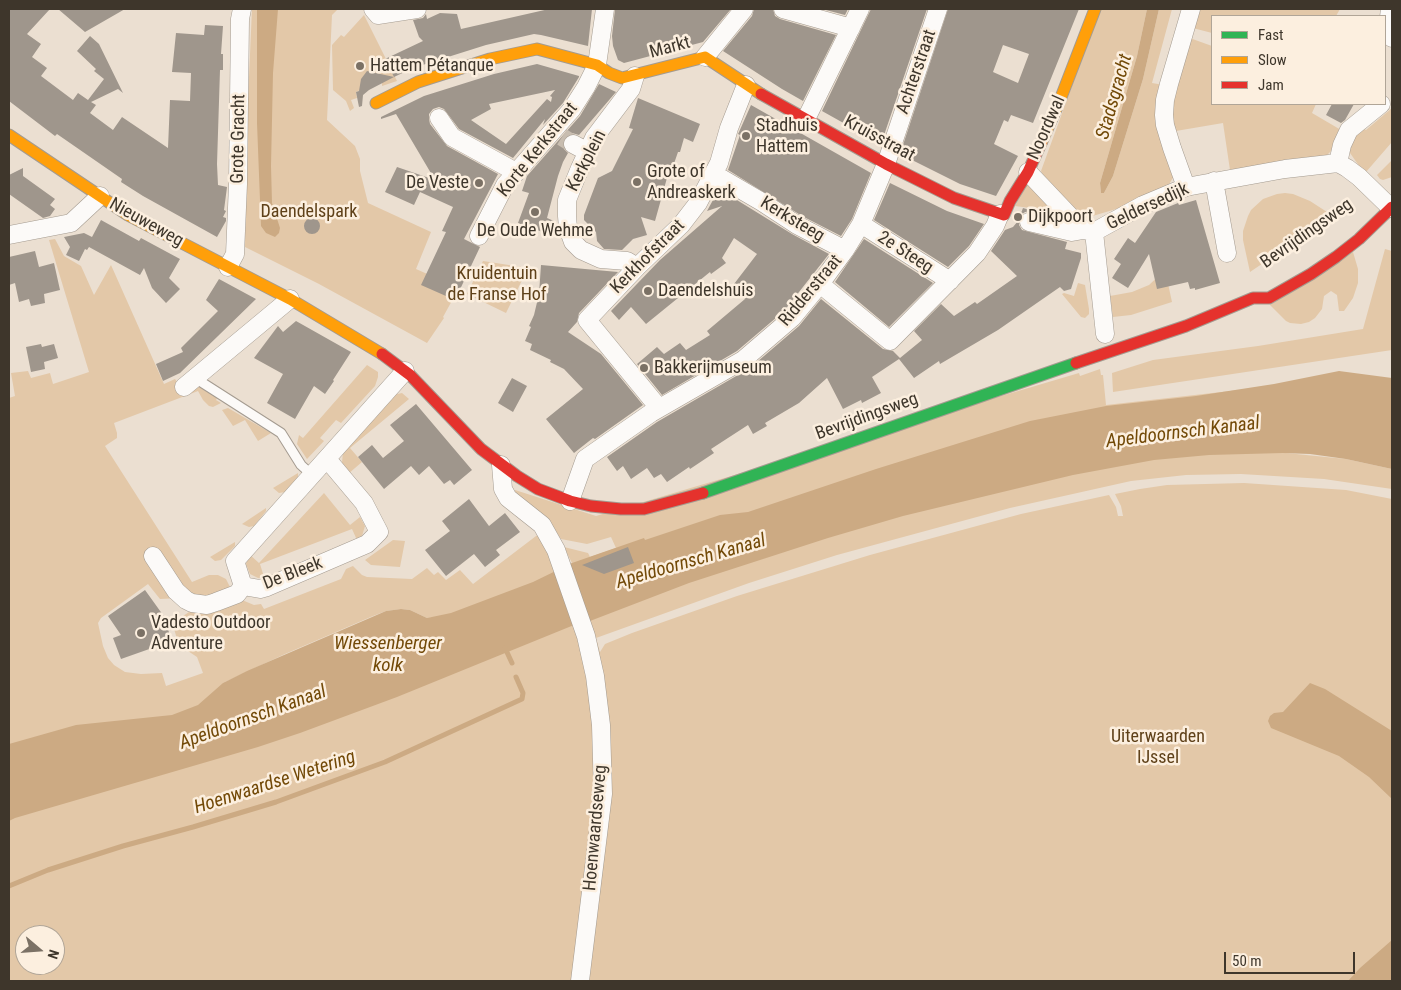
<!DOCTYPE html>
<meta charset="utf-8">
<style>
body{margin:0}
#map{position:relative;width:1401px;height:990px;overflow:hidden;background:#ebdfd1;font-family:"Roboto Condensed",sans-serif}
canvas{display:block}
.frame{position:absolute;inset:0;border:10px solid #3e362b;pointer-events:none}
.legend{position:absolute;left:1211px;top:15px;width:175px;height:90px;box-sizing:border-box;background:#fcefdf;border:1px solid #b0a597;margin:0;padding:6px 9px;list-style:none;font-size:15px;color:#3e362b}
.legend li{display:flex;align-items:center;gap:10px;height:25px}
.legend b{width:25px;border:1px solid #b0a597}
.north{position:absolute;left:15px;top:925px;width:50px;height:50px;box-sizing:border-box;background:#fcefdf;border:1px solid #b0a597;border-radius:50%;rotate:108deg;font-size:14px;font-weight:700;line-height:20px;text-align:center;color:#3e362b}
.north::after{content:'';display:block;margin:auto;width:18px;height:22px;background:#7b7165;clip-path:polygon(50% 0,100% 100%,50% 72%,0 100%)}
.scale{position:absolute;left:1224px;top:952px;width:131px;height:22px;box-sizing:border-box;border:2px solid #3e362b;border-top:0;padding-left:6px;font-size:15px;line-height:18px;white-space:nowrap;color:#3e362b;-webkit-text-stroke:4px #fcefdf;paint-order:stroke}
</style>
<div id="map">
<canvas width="1401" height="990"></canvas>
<div class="frame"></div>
<ul class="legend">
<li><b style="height:6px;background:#30b455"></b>Fast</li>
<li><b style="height:6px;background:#ff9f0a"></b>Slow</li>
<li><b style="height:6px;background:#e5322d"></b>Jam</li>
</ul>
<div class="north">N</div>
<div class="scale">50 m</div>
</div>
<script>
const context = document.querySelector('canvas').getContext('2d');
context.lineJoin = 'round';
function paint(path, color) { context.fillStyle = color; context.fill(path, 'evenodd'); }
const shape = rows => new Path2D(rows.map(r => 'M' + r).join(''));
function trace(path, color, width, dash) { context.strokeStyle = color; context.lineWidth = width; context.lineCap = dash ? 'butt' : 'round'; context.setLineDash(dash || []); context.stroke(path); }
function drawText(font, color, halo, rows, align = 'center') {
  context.font = font + ' "Roboto Condensed",sans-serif'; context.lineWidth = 5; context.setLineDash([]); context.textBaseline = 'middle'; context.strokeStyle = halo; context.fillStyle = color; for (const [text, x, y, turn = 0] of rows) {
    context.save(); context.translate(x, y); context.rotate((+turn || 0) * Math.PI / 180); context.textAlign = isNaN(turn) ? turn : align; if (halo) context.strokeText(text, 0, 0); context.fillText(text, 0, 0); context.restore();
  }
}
const green = shape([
 [252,9,338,9,332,15,327,120,355,146,360,159,360,171,368,203,431,232,416,269,459,288,443,317,444,318,427,343,319,284,245,247,247,122],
 [1100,9,1147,9,1137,56,1100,183,1101,193,1104,193,1113,176,1143,79,1159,9,1172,9,1152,83,1164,85,1174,176,1168,186,1123,207,1079,220,1048,185,1041,171],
 [1195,9,1340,9,1336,16,1212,16,1212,33,1189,27],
 [364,15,397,81,382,86,382,80,356,92,357,98,351,100,354,108,350,111,346,101,333,90,332,45,341,35,344,37],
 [1187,37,1212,46,1212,104,1316,104,1312,113,1341,130,1333,149,1326,156,1230,170,1223,123,1170,132,1168,122],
 [1392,108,1392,142,1366,172,1362,170,1350,153,1349,148,1352,134,1361,127,1366,130],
 [1392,160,1392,177,1383,180,1380,179,1377,175],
 [1027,183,1062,219,1032,212,1030,208,1015,206],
 [1285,193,1293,194,1310,201,1327,212,1290,245,1250,272,1243,240,1243,231,1248,216,1251,210,1263,199,1277,194],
 [55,239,64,256,81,266,94,295,111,265,164,384,175,379,179,385,193,383,217,398,216,400,221,403,213,407,209,406,203,400,198,391,114,423,117,433,117,438,105,446,192,582,209,575,218,575,226,579,231,589,222,596,160,599,148,584,101,618,98,623,103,646,108,658,114,665,125,672,141,674,162,673,166,686,203,673,197,657,179,645,174,629,180,618,189,612,215,608,242,600,254,605,261,604,264,609,341,579,346,569,353,566,362,575,367,577,412,579,427,568,434,575,438,572,446,580,460,570,473,584,540,533,556,570,572,563,564,547,588,553,590,557,616,548,611,537,587,544,561,539,551,524,515,493,515,490,596,516,1079,373,1080,376,1100,369,1101,375,1103,375,1106,405,1239,390,1286,453,1346,459,1392,469,1392,489,1324,479,1241,474,1186,475,1131,481,1010,508,837,555,749,583,596,638,600,652,605,644,632,633,737,596,870,555,1021,514,1109,495,1116,507,1118,516,1123,516,1121,506,1115,494,1140,489,1167,485,1244,483,1346,490,1392,499,1392,981,9,981,9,398,15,396,11,373,28,371,31,378,50,373,53,384,89,372,49,240],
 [401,609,410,610,427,618,438,617,223,683,285,654,373,616,386,611],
 [25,935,55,935,55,965,25,965],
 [1385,249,1392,251,1392,350,1113,392,1112,373,1153,360,1258,346,1363,329],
 [1353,252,1358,269,1358,283,1353,298,1344,311,1339,311,1337,295,1331,291,1324,296,1322,309,1315,318,1309,322,1301,324,1290,323,1286,321,1270,305],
 [483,261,528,268,506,313,467,294],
 [1165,270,1172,302,1131,315,1113,317,1110,296,1132,292,1149,285],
 [1078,283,1085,285,1089,309,1089,314,1085,318,1081,317,1062,294,1064,293,1074,296],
 [367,365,378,372,378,377,375,386,341,423,336,420,320,438,324,441,307,459,297,444,299,435,303,438],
 [402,393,409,399,350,448,362,462,348,474,342,463,343,451,393,395],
 [228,408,271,433,258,441,245,420,233,426,222,410],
 [298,473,298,477,285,492,279,493,273,488],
 [324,493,350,525,360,517,365,526,362,536,357,540,352,529,260,564,264,577,258,578,250,574,246,564,249,554,259,563],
 [266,508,266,511,254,526,249,527,242,524],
 [393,540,405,541,400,567,371,565,365,560],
 [235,542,235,546,221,560,215,561,210,557]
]);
const water = shape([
 [257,9,278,9,273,73,271,166,272,203,280,228,279,233,275,237,266,233,261,226,257,123],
 [1147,9,1159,9,1143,79,1113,176,1104,193,1101,193,1100,183,1137,56],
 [1339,371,1392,378,1392,469,1346,459,1310,454,1283,453,1209,455,1154,460,1073,475,903,516,828,538,689,583,590,621,574,625,397,697,300,733,258,747,15,818,9,821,9,744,76,725,172,715,198,705,223,683,247,671,386,611,401,609,410,610,427,618,451,613,533,582,572,563,644,538,645,540,720,515,748,512,876,469,1030,421,1106,406,1196,396,1274,384],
 [1310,683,1325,689,1392,731,1392,799,1369,777,1339,756,1271,728,1268,721,1270,716,1274,713,1283,712],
 [1392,940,1392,981,1348,981,1360,968]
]);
const stream = shape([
 [505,648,512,663],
 [9,886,48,870,123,846,193,827,276,802,385,762,522,699,523,693,516,677]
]);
const building = shape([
 [9,9,50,9,27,34,41,44,32,57,47,68,41,76,73,100,78,93,88,100,104,79,94,71,96,69,77,51,90,36,99,44,123,93,118,89,91,102,96,105,90,113,113,130,122,117,168,148,170,100,190,101,191,73,172,72,176,33,204,35,205,25,223,26,221,54,223,54,223,70,220,70,217,164,218,185,227,187,224,210,226,211,223,217,226,218,226,221,217,237,143,196,121,182,122,179,57,134,55,136,9,101],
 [58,9,125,9,85,32],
 [549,9,592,9,588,46,541,35,534,34,486,45,413,68,394,77,385,59,423,41,419,37,413,20,423,18,426,14,427,19,440,13,457,14,461,29],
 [615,9,731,9,703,42,624,63,618,60,613,46,612,36],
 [754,9,773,9,775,16,780,19,836,35,803,101,782,89,723,51,752,16],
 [822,9,848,9,845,15],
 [871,9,927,9,881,144,822,111],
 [948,9,1079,9,1033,123,1011,115,1008,122,1004,120,994,144,1018,156,996,196,960,184,900,154],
 [1003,45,1029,54,1018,83,993,72],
 [537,64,579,76,579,77,563,103,543,125,545,119,513,158,459,129,444,109,439,107,433,109,429,114,429,119,430,124,447,146,498,174,464,239,480,247,455,300,421,285,446,232,442,231,453,207,420,192,414,205,385,192,397,167,435,180,396,114,381,119,381,117,424,96,494,74],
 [555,90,550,96,552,97,551,102,547,99,506,144,471,120,491,109,489,104],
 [367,71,394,77,369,90,363,95,362,106,359,107,356,92,359,91,361,79],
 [599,84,616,92,579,135,572,133,567,135,563,139,564,149,568,153,563,162,558,176,547,218,554,221,548,234,518,223,529,193,522,191,527,176,580,116],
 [638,98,700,124,693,142,684,138,680,152,678,152,669,178,667,178,655,221,641,217,647,235,633,239,622,250,604,249,597,241,596,232,584,220,584,215,598,178,612,171,633,129,629,128],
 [1332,104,1354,104,1345,120,1341,123,1326,115],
 [751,105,871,173,852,219,841,236,802,216,728,170,740,135,738,134,739,132],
 [23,168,23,176,55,199,50,205,55,209,50,216,43,218,9,194,9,175],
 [890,183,947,211,984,224,969,246,948,267,874,220],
 [719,189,792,234,829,254,784,311,737,351,662,395,637,364,657,347,664,354,680,343,686,350,710,335,707,331,745,299,734,284,757,254,734,238,722,258,726,263,711,274,710,272,646,324,631,307,619,320,611,311,660,260,722,206,707,211],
 [1196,200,1220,283,1195,290,1195,288,1190,289,1188,282,1157,289,1149,254,1128,288,1112,278,1121,264,1114,259,1128,238,1135,243,1156,212,1178,203,1179,205],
 [1023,208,1033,211,1025,212,1021,215,1019,225,1022,230,1067,242,1065,249,1081,253,1081,258,1071,289,1064,291,1060,287,998,330,940,364,939,361,914,378,899,359,872,377,881,393,862,403,861,400,843,409,827,378,799,403,765,423,767,426,753,434,748,425,711,449,714,453,690,469,689,467,667,482,661,474,654,478,647,468,631,479,623,466,617,471,607,457,657,422,750,368,799,326,821,299,883,349,893,351,900,358,922,340,914,331,941,304,954,316,975,302,977,304,1017,276,991,251,1005,230,1013,227,1018,221],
 '304 226a8 8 0 1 1 16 0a8 8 0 1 1-16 0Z',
 [101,220,139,241,141,238,180,259,169,278,180,289,166,303,152,288,144,268,140,275,89,247,87,250,85,249,79,261,66,255,70,247,64,237,84,233,92,237],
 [864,239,933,283,889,327,835,282],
 [35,251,39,267,54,263,60,290,44,294,45,303,31,306,29,299,19,302,15,283,9,285,9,257],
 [541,265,618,272,579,313,577,322,568,332,601,354,643,405,595,439,593,438,574,453,546,419,583,389,564,369,550,362,551,360,530,350,532,344,525,341,531,327,529,326,534,315,539,294],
 [219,279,256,299,180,373,163,381,156,364,183,352,181,348,218,311,206,300],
 [296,321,351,352,333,380,334,381,325,394,314,386,295,419,267,403,283,374,254,358,278,326,283,332],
 [41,344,42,347,54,344,58,358,44,362,45,369,31,372,26,347],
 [512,378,527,386,513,412,498,403],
 [416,404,472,470,454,485,450,480,444,484,429,466,419,475,411,466,384,489,358,457,372,445,383,458,404,441,390,425],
 [469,499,489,526,505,513,520,532,496,550,500,555,485,567,474,554,446,576,425,550,450,531,442,521],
 [628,547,634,563,604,574,582,565],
 [145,590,163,615,172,641,121,659,113,638,121,635,108,616]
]);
const streetTunnel = shape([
 [562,137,573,144]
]);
const lane = shape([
 [195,378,281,433,301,465,312,475]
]);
const street = shape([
 [373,9,378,15,417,9],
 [783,9,851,28],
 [1390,9,1389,17,1392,38],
 [705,57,744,9],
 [635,76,631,89,594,138,580,168,567,200,567,216,568,228,573,242,581,250,601,259,627,261,637,267],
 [439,118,452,137,516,172],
 [806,119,860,9],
 [573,144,588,152],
 [1338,163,1342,145,1349,130,1381,104],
 [1028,172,1083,230],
 [714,174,762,202,797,225,845,250],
 [1214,181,1227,253],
 [1186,187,1172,148,1165,125,1164,115,1165,100,1169,84,1191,9],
 [1029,222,1072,232,1083,230,1094,232,1143,205,1186,187,1285,169,1338,163,1347,168,1359,177,1391,208],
 [861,224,950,281],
 [1094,232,1105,334],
 [9,235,71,223,100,196],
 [479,236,505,185,572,109,586,87,597,65,605,9],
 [228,267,235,254,238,184,240,19,242,9],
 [820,284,890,341,977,253,995,226,1000,214],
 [184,387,290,299],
 [659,408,587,320,637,267,681,225,698,203,719,163,729,128,746,85],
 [501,465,503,489,508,498,542,525,556,550,586,636,595,676,601,725,603,794,580,981],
 [570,501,585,459,651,413,743,360,792,318,820,284,845,250,861,224,886,164,938,9],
 [153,556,176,591,186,600,192,603,207,605,216,602,237,594,243,586],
 [243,586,235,561,405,371],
 [243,586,260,589,267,587,367,544,379,532,364,503,327,459]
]);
const fast = shape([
 [703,493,1076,363]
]);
const slow = shape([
 [376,103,418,82,490,59,537,49,597,65,609,73,622,78,705,57,761,94],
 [9,135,128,215,290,299,382,354],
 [1041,143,1060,100,1095,9]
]);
const jam = shape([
 [761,94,886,164,954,198,1004,215,1010,201,1028,172,1041,143],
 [382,354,410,375,481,449,517,476,538,489,570,501,591,506,621,509,644,509,703,493],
 [1076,363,1186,326,1253,298,1269,298,1311,274,1336,257,1359,239,1392,207]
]);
const markers = [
 [360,66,5,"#7b7165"],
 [746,136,5,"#7b7165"],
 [637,182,5,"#7b7165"],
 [479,183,5,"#7b7165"],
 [535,212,5,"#7b7165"],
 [1018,217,5,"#7b7165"],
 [648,291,5,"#7b7165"],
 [644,368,5,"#7b7165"],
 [141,633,5,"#7b7165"]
];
const streetNames = [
 ["Markt",670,48,-15],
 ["Achterstraat",917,72,-71],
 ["Noordwal",1047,128,-66],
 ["Grote Gracht",239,139,-89],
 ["Kruisstraat",879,139,28],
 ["Korte Kerkstraat",538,150,-51],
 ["Kerkplein",587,161,-63],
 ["Geldersedijk",1148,207,-25],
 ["Kerksteeg",792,220,31],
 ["Nieuweweg",146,223,29],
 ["Bevrijdingsweg",1307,234,-35],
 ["2e Steeg",905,253,33],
 ["Kerkhofstraat",648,257,-45],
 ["Ridderstraat",811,291,-50],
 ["Bevrijdingsweg",867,417,-20],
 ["De Bleek",293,574,-21],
 ["Hoenwaardseweg",596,828,-85]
];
const poiNames = [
 ["Hattem Pétanque",370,66],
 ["Stadhuis",756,126],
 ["Hattem",756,147],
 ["Grote of",647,172],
 ["Andreaskerk",647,193],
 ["De Veste",469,183,"right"],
 ["Dijkpoort",1028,217],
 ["De Oude Wehme",535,231,"center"],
 ["Daendelshuis",658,291],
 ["Bakkerijmuseum",654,368],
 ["Vadesto Outdoor",151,623],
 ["Adventure",151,644]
];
const parkNames = [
 ["Daendelspark",309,212],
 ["Kruidentuin",497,274],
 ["de Franse Hof",497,295],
 ["Uiterwaarden",1158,737],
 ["IJssel",1158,758]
];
const waterNames = [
 ["Stadsgracht",1115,97,-74],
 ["Apeldoornsch Kanaal",1183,433,-7],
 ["Apeldoornsch Kanaal",691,562,-16],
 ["Wiessenberger",388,644],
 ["kolk",388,666],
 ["Apeldoornsch Kanaal",253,718,-20],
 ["Hoenwaardse Wetering",275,783,-18]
];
paint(green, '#e3c8a8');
paint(water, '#ccaa83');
trace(stream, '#ccaa83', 5);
paint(building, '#9f968c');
trace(streetTunnel, '#c8bdb0', 18, [18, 9]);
trace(lane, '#a49b90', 11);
trace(street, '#a49b90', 19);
trace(fast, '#a49b90', 13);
trace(slow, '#a49b90', 13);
trace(jam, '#a49b90', 13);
trace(lane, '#fcfaf8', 9);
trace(street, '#fcfaf8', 18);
trace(fast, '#30b455', 11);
trace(slow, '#ff9f0a', 11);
trace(jam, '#e5322d', 11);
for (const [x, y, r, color] of markers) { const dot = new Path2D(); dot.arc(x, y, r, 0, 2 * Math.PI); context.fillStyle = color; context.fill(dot); trace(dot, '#fcefdf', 2); }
drawText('18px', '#3e362b', '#fcefdf', streetNames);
drawText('18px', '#3e362b', '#fcefdf', poiNames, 'left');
drawText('18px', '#5f4119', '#fcefdf', parkNames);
drawText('italic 19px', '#724907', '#fcefdf', waterNames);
</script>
